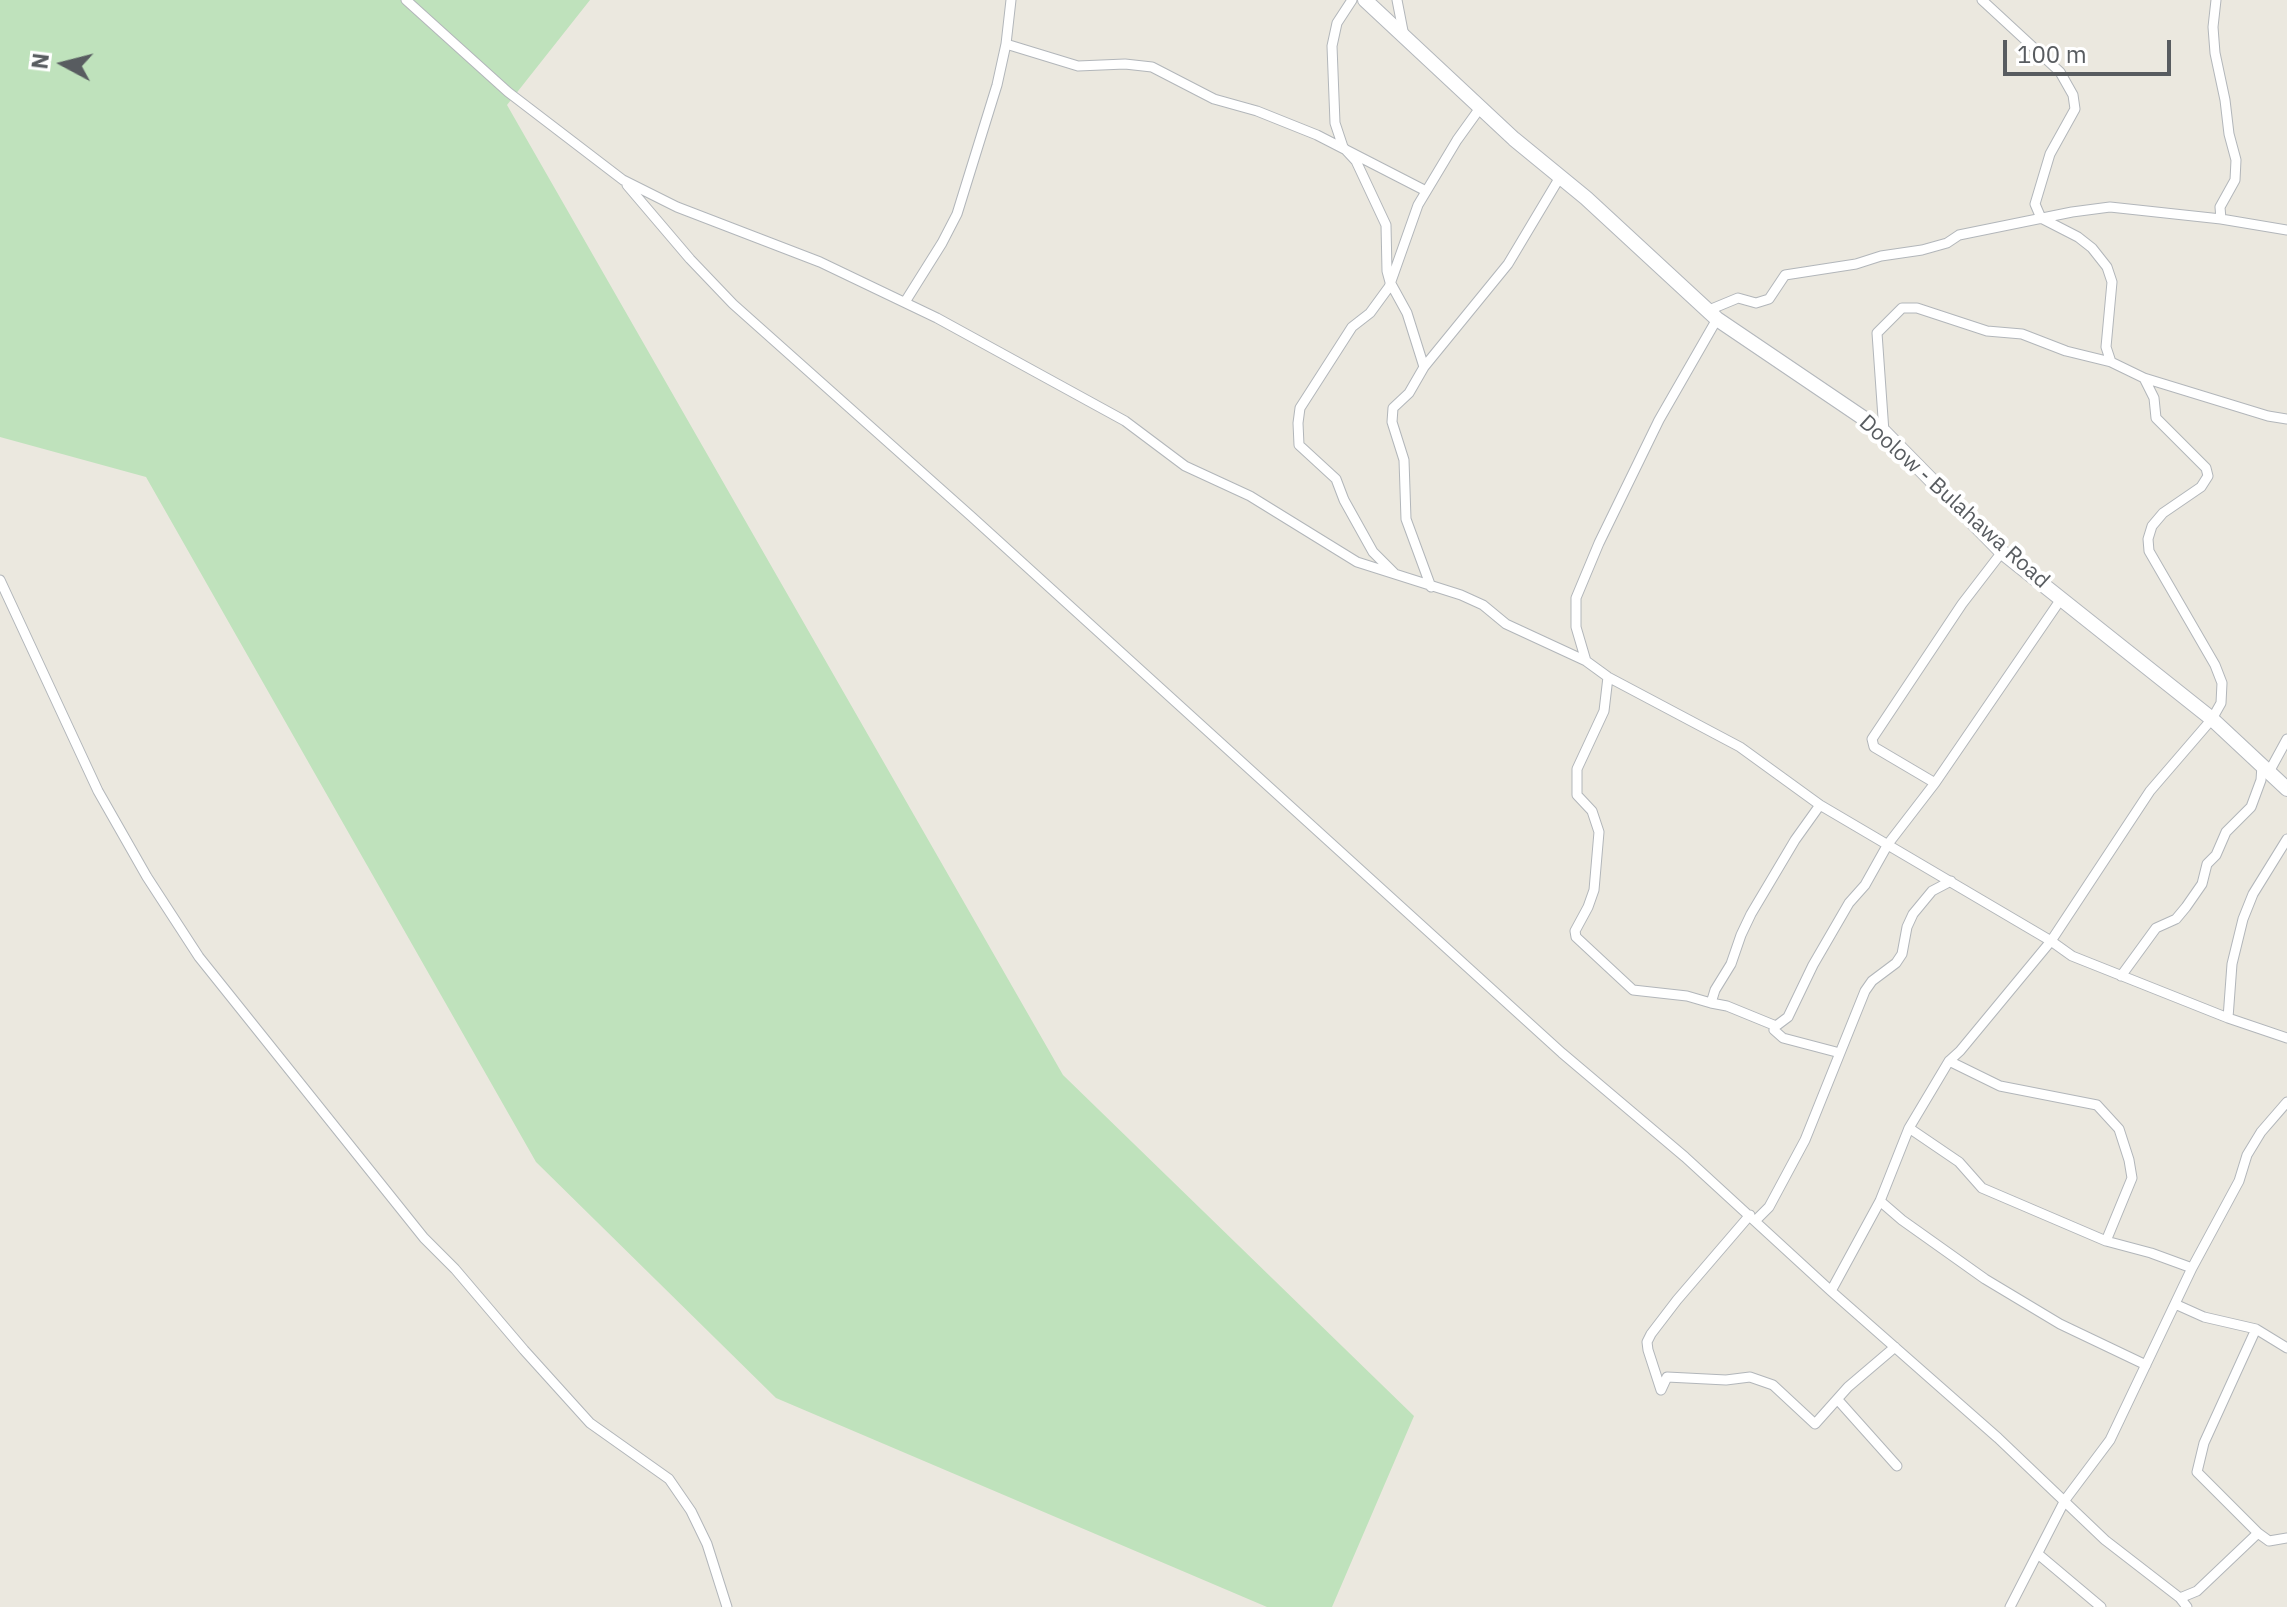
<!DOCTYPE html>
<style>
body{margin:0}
#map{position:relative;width:2287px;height:1607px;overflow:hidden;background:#ebe8df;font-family:"IBM Plex Sans",sans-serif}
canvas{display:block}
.north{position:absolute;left:24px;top:24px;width:80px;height:80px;-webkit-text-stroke:6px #fff;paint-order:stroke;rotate:277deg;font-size:22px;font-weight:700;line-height:32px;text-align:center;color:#585c60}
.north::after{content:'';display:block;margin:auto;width:28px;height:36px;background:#585c60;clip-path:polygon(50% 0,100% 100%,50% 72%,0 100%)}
.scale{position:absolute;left:2003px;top:40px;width:168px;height:36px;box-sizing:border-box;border:4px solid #585c60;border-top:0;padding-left:10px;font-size:24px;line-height:28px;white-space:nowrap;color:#585c60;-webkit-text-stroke:6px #fff;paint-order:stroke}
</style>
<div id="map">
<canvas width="2287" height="1607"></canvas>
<div class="north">N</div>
<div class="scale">100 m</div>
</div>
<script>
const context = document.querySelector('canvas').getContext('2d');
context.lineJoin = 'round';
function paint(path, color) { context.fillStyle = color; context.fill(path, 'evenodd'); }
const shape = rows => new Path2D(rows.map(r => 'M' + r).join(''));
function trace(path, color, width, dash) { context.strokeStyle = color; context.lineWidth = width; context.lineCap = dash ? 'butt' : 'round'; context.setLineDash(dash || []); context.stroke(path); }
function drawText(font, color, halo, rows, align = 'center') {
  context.font = font + ' "IBM Plex Sans",sans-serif'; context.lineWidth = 8; context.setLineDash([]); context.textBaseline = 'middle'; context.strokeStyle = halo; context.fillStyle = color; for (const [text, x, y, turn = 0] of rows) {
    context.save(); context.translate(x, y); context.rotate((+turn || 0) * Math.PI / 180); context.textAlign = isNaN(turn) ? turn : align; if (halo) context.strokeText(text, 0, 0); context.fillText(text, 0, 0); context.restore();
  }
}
const green = shape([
 [0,0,590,0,507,105,1063,1075,1414,1416,1332,1607,1267,1607,776,1398,536,1162,146,477,0,437]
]);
const minor = shape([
 [406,0,508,92,623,180,677,207,820,262,937,318,1125,421,1185,466,1250,496,1357,562,1461,595,1483,605,1506,624,1586,661,1608,677,1740,747,1820,805,2051,941,2072,956,2228,1018,2287,1038],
 [1352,0,1337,23,1332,46,1335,123,1343,147,1356,161,1386,225,1387,271,1390,282,1407,313,1424,367],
 [1397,0,1404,36],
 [1982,0,2060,72,2073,95,2075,109,2050,154,2035,204,2041,218,2078,237,2092,248,2107,267,2112,282,2106,347,2111,362],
 [2216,0,2213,27,2215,53,2225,100,2229,134,2236,160,2235,180,2220,207,2221,219],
 [1006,44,1078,66,1125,64,1152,67,1214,99,1257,111,1317,135,1426,191],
 [627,185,690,259,733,304,972,517,1562,1053,1685,1157,1831,1291,1998,1438,2105,1540,2180,1598,2187,1607],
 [905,302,942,243,957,214,997,85,1006,44,1011,0],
 [1709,310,1738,298,1756,303,1769,299,1785,275,1856,264,1881,256,1922,250,1947,243,1959,235,2072,212,2110,207,2221,219,2287,230],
 [1884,432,1877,333,1902,308,1917,308,1987,331,2022,334,2066,351,2111,362,2144,378,2268,416,2287,419],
 [1394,573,1373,552,1344,500,1336,479,1299,445,1298,423,1300,408,1352,327,1370,313,1389,287,1418,205,1457,140,1480,108],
 [0,580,98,791,147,877,199,957,424,1238,455,1269,524,1350,590,1423,669,1479,691,1511,707,1544,727,1607],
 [1431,587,1406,519,1404,460,1392,422,1393,408,1409,393,1424,367,1508,264,1560,177],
 [1586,661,1576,627,1576,598,1599,543,1659,420,1717,319],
 [1608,677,1604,711,1577,769,1577,795,1592,811,1599,832,1594,890,1588,907,1575,931,1576,937,1633,990,1687,996,1711,1003],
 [2269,772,2287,739],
 [1935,783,2061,599],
 [2121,976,2156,928,2176,919,2186,907,2202,884,2207,864,2216,855,2226,832,2251,807,2261,780,2262,765],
 [2228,1018,2232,964,2243,919,2253,894,2287,839],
 [1776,1026,1727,1006,1711,1003,1715,990,1731,964,1741,935,1751,914,1795,840,1820,805],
 [1840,1053,1865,991,1872,981,1896,963,1902,954,1907,927,1913,914,1932,891,1951,881],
 [1949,1061,2000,1086,2097,1105,2119,1129,2129,1160,2132,1178,2106,1241],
 [1909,1128,1959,1162,1982,1188,2106,1241,2151,1253,2192,1268],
 [1880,1201,1902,1220,1985,1279,2060,1324,2146,1365],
 [1750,1215,1677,1300,1651,1334,1647,1342,1648,1350,1661,1390,1667,1377,1726,1380,1750,1377,1773,1385,1815,1424,1848,1387,1895,1347],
 [1756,1220,1769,1207,1805,1140,1840,1053,1783,1038,1774,1030,1776,1026,1788,1017,1813,965,1849,903,1865,885,1888,844,1935,783,1874,747,1872,739,1962,604,2002,552],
 [1831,1291,1880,1201,1909,1128,1949,1061,1960,1051,2051,941,2150,791,2212,719,2221,703,2222,683,2215,665,2149,551,2148,539,2152,526,2163,513,2201,487,2208,476,2206,468,2156,418,2154,398,2144,378],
 [2175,1304,2204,1317,2256,1329,2287,1348],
 [2256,1329,2204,1443,2197,1472,2258,1533],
 [1838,1400,1897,1466],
 [2038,1554,2101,1607],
 [2180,1598,2197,1591,2258,1533,2269,1541,2287,1538],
 [2010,1607,2065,1500,2110,1440,2192,1268,2239,1181,2247,1155,2261,1132,2287,1102]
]);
const secondary = shape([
 [1365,0,1514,139,1586,198,1717,319,1884,432,2002,552,2212,719,2287,789]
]);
const streetNames = [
 ["Doolow - Bulahawa Road",1954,502,42]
];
paint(green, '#bfe2bc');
trace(minor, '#b2b6ba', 11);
trace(secondary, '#b3b7bc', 16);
trace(minor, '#fff', 9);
trace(secondary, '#fff', 14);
drawText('22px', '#585c60', '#fff', streetNames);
</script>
